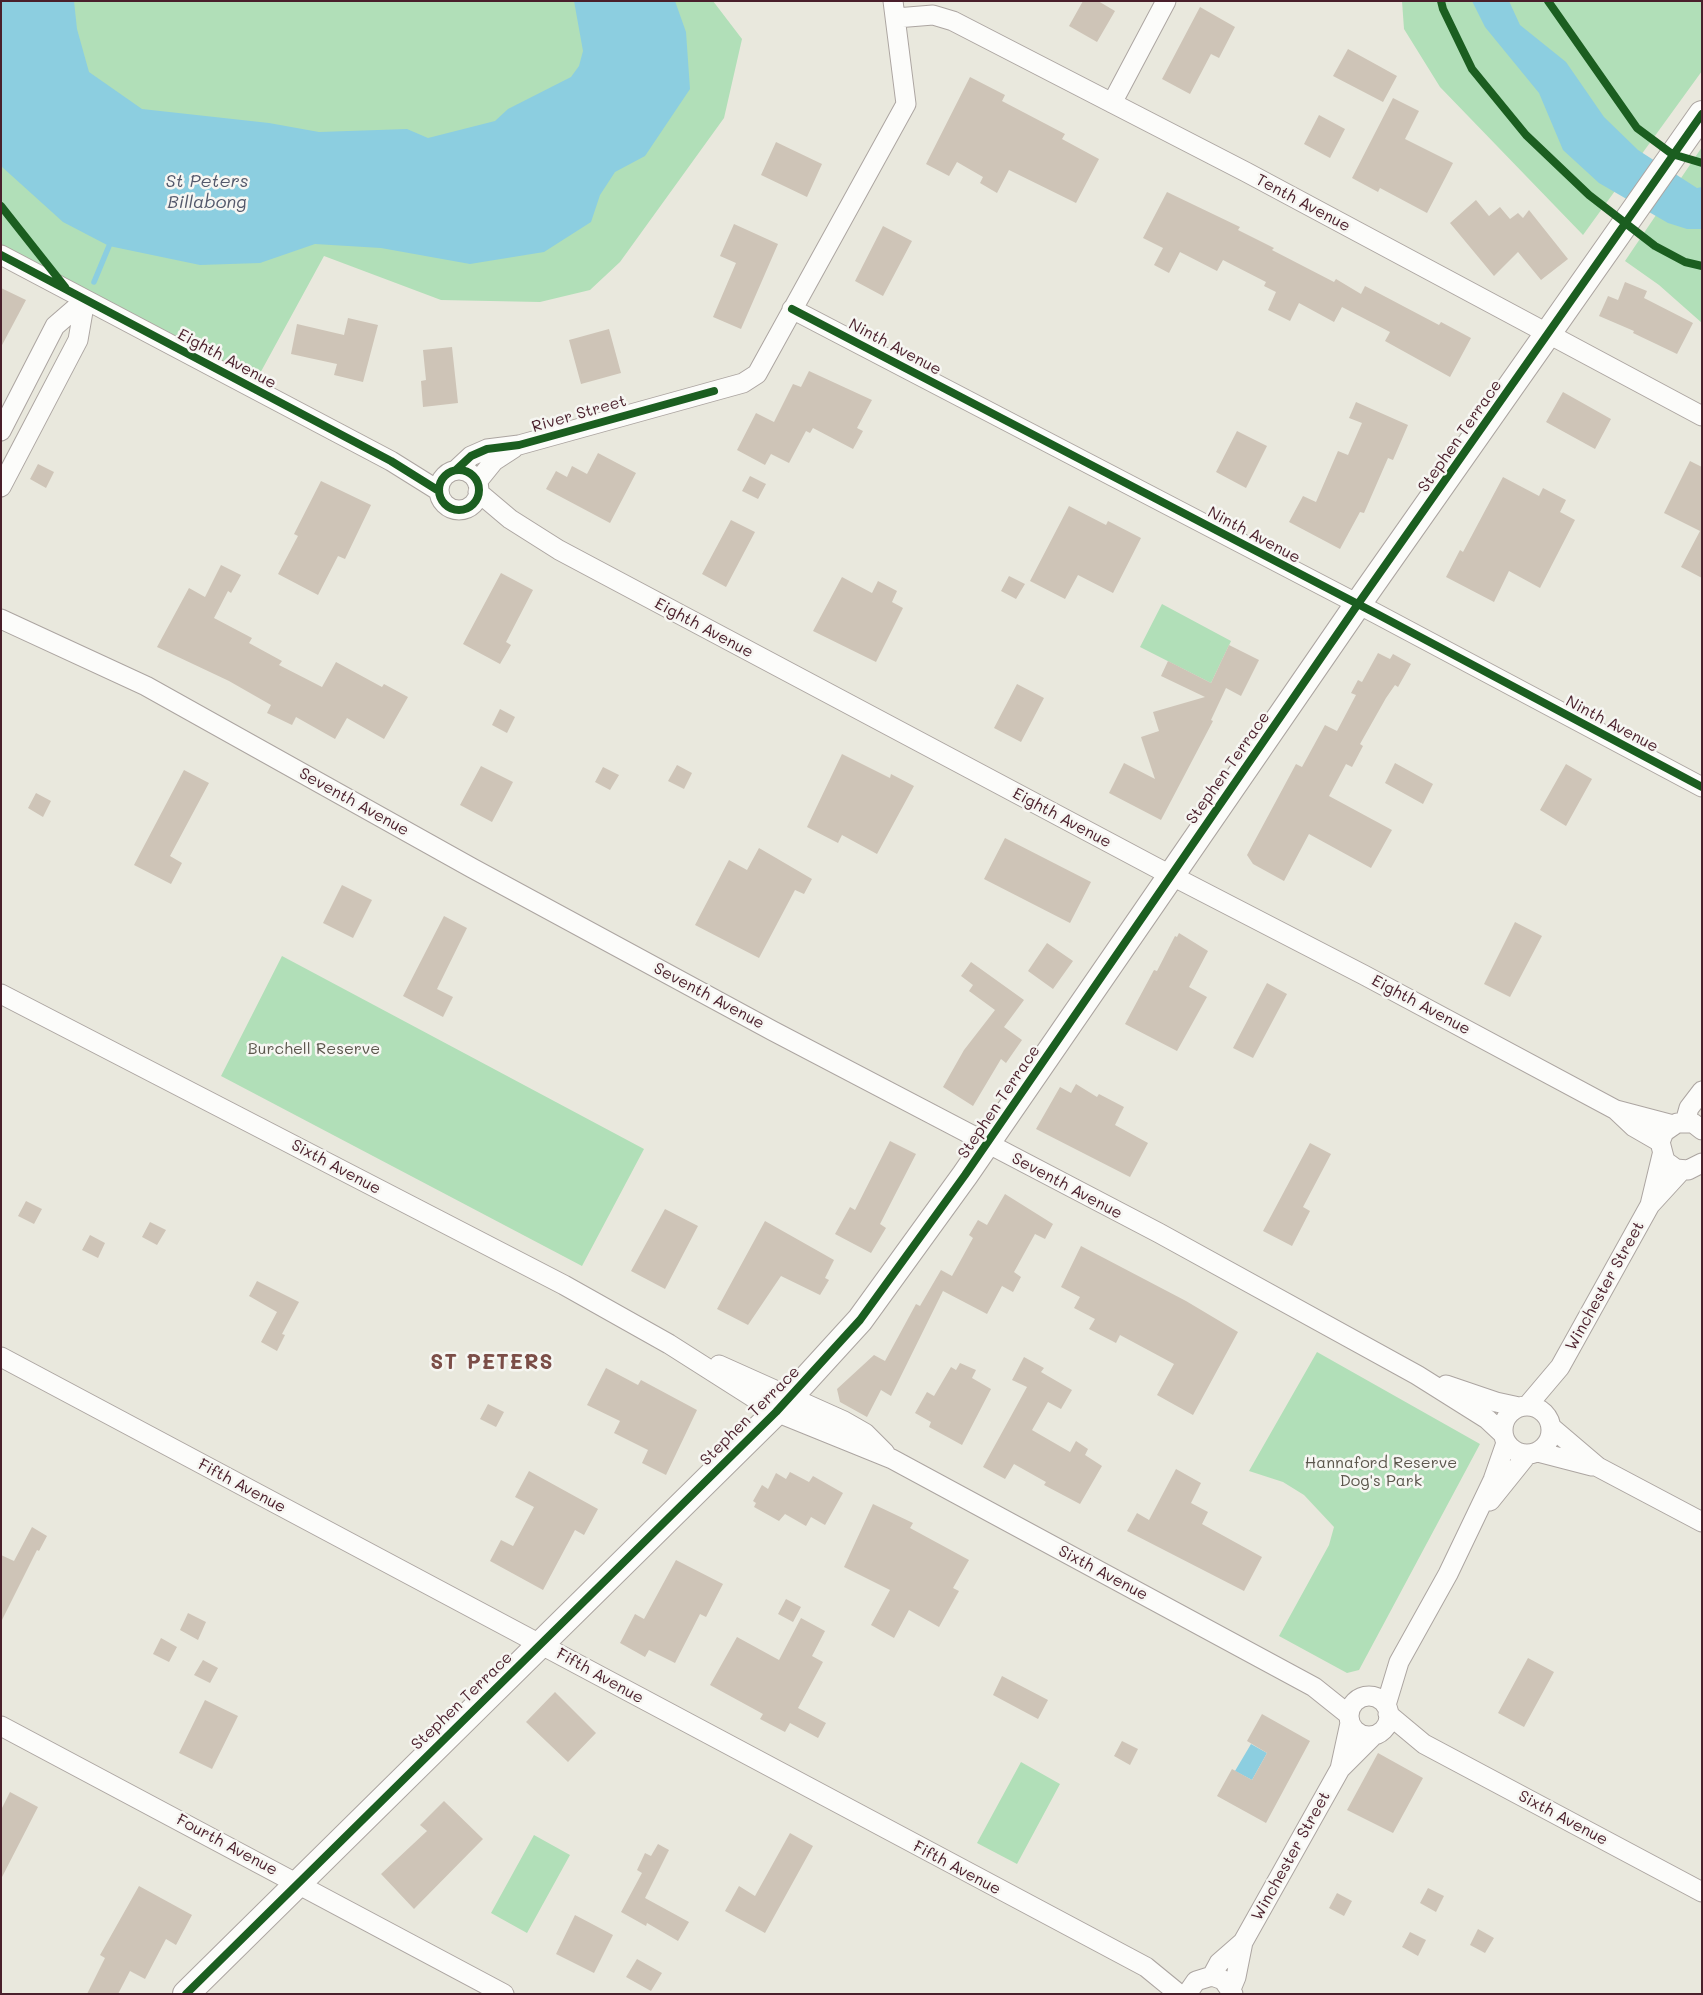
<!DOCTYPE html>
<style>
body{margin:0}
#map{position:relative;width:1703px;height:1995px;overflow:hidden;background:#e9e8dd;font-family:Mali,sans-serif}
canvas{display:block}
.frame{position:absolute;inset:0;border:2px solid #4a1f2b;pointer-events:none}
</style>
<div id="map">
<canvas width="1703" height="1995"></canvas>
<div class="frame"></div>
</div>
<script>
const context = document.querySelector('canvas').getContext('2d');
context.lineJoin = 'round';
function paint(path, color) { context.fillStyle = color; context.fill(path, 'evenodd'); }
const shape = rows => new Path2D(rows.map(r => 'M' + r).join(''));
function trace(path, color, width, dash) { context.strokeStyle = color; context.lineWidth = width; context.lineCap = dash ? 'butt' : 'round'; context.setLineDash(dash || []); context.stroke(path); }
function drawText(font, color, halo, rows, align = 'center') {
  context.font = font + ' Mali,sans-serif'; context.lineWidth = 5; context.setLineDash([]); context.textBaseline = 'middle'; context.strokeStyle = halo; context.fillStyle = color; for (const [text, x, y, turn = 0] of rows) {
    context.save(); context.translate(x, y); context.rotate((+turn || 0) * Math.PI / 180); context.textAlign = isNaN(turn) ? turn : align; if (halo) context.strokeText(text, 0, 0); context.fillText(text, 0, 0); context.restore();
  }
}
const green = shape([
 [1,1,713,1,742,39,724,118,620,262,590,290,540,302,441,300,324,256,252,388,1,245],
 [1402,1,1702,1,1702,71,1583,235,1440,87,1404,29],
 [1702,147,1702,323,1659,285,1625,261],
 [1162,604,1231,641,1211,683,1140,647],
 [282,956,644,1149,582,1266,221,1076],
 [1317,1352,1480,1444,1359,1670,1347,1673,1279,1636,1329,1545,1334,1527,1304,1495,1283,1482,1249,1471],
 [1021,1762,1060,1784,1017,1864,977,1843],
 [534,1835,570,1855,527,1933,491,1913]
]);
const water = shape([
 [1,1,74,1,77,29,89,72,142,109,269,123,319,132,407,129,428,138,495,121,508,109,571,77,579,66,583,51,574,1,675,1,686,32,690,89,645,156,615,172,600,195,591,222,544,252,470,264,381,248,315,244,260,263,200,265,109,246,63,222,1,166],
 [1472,1,1509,1,1520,25,1566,62,1604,117,1638,150,1697,188,1702,187,1702,229,1687,229,1668,223,1599,183,1563,150,1539,93,1485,27],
 [1251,1744,1267,1753,1252,1780,1235,1771]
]);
const stream = shape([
 [94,282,109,246]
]);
const building = shape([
 [1083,1,1098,1,1115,11,1097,42,1069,26],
 [1200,7,1235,27,1219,58,1211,54,1190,94,1162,79],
 [1348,49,1397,76,1383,102,1333,76],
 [970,77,1005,95,1002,101,1065,134,1062,139,1099,159,1076,203,1009,170,997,193,980,183,983,177,957,162,949,176,926,164],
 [1393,98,1419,111,1405,139,1453,163,1427,213,1380,188,1378,192,1352,178],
 [1319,115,1345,129,1330,158,1304,144],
 [776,142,822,164,807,197,761,175],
 [1167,192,1240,227,1238,230,1274,248,1272,250,1334,282,1336,279,1361,294,1365,286,1439,325,1441,322,1471,338,1450,377,1385,341,1390,332,1342,307,1334,322,1299,303,1290,321,1268,310,1276,292,1264,286,1266,282,1223,260,1217,271,1180,252,1169,273,1154,265,1163,248,1143,238],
 [1476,200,1489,216,1500,207,1510,219,1518,213,1523,218,1529,210,1568,259,1541,280,1518,252,1494,276,1450,223],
 [734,224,778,244,741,329,713,317,736,263,720,256],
 [883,226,912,241,883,296,855,281],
 [1625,282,1647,291,1644,298,1693,323,1677,354,1633,333,1634,331,1599,316,1608,296,1618,300],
 [1,288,26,300,1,347],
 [348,318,378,325,363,382,334,375,337,364,291,354,297,324,344,335],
 [609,329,621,373,581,384,569,340],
 [452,347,458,403,423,407,421,381,426,380,423,350],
 [809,371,872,400,857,428,863,431,853,449,813,428,810,433,806,431,789,463,771,454,765,465,737,450,756,413,774,422,793,384,801,387],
 [1563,392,1611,419,1595,449,1546,422],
 [1356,402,1408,425,1393,460,1388,458,1364,513,1360,512,1340,549,1289,522,1303,496,1316,502,1338,451,1348,455,1362,423,1349,418],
 [1237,431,1267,446,1246,488,1216,472],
 [598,453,636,473,610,523,546,489,556,471,567,477,572,466,587,474],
 [1690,461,1702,467,1702,578,1681,567,1700,531,1664,513],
 [38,464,54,472,46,488,30,479],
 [750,476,766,484,758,499,742,491],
 [1503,477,1539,496,1543,488,1566,500,1560,512,1575,520,1540,588,1509,571,1494,602,1446,577,1460,550,1463,552],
 [321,481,371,505,345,559,338,556,318,595,278,574,298,536,294,534],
 [1069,506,1106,525,1108,521,1141,538,1113,593,1078,575,1065,599,1030,581],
 [731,520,755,532,726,587,702,574],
 [221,565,241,575,231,593,228,591,214,618,252,638,249,643,282,661,279,665,322,687,336,662,382,687,384,684,408,697,384,739,347,718,335,739,296,717,292,725,267,713,271,705,229,681,157,647,189,588,205,597],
 [501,573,533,590,506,642,511,645,500,664,463,644],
 [1009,576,1025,584,1016,599,1001,591],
 [842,577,872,593,878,581,897,591,892,602,903,608,876,662,813,631],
 [1229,645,1259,660,1241,696,1226,688,1211,720,1213,721,1161,820,1109,793,1124,763,1155,779,1141,737,1159,731,1153,712,1205,697,1161,676,1168,661,1211,683],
 [1378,653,1390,659,1393,654,1411,664,1398,687,1395,685,1386,698,1360,744,1363,746,1352,767,1346,764,1329,796,1392,830,1371,868,1309,834,1284,881,1253,864,1247,855,1296,764,1302,767,1325,725,1337,731,1356,695,1351,693,1358,680,1362,682],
 [1017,684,1044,698,1021,742,994,728],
 [500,709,515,717,507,733,492,725],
 [842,754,890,778,891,774,914,786,877,854,842,835,838,843,807,827],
 [1395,763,1433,784,1423,804,1385,783],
 [1566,764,1592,779,1566,826,1540,810],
 [677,765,692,773,684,789,668,781],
 [481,766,513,782,492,822,460,805],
 [603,767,619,775,610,790,595,782],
 [184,770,209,783,170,856,182,863,171,884,134,865],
 [36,793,51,801,43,817,28,808],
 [1005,838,1091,882,1070,923,984,879],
 [759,848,812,879,804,894,795,890,759,958,695,925,729,860,747,870],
 [342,885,372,900,353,938,323,923],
 [444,916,467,928,437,989,453,997,443,1017,403,996],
 [1515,922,1542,936,1510,997,1484,984],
 [1179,933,1208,951,1189,987,1207,997,1177,1051,1125,1024,1154,970,1157,971,1175,936,1177,937],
 [1047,943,1073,961,1053,989,1028,971],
 [971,962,1024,1000,1004,1027,1022,1040,1006,1063,1001,1059,973,1106,943,1087,964,1050,995,1010,969,991,973,985,961,976],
 [1267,983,1287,994,1253,1058,1233,1048],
 [1076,1084,1097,1097,1099,1094,1124,1107,1115,1125,1148,1143,1130,1177,1036,1129,1060,1087,1071,1093],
 [890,1141,916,1154,880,1224,886,1228,871,1253,835,1234,850,1207,855,1210],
 [1310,1143,1331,1154,1303,1207,1310,1211,1292,1246,1263,1231],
 [1005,1194,1053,1224,1045,1239,1035,1234,1014,1272,1021,1277,1013,1292,1002,1286,987,1314,943,1291,891,1396,881,1390,867,1417,840,1402,837,1389,874,1355,885,1361,916,1304,920,1306,941,1270,952,1276,973,1238,969,1235,978,1220,987,1225],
 [26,1201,42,1209,34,1224,18,1216],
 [665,1209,698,1226,665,1289,631,1271],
 [765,1221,834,1260,825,1278,829,1280,820,1295,781,1276,748,1325,717,1309],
 [150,1222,166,1230,157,1245,142,1237],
 [90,1235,105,1243,98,1258,82,1250],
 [1081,1246,1186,1301,1238,1332,1193,1415,1157,1395,1174,1364,1120,1335,1116,1343,1089,1329,1095,1319,1074,1308,1080,1297,1061,1287],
 [257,1281,299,1302,282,1334,285,1335,277,1351,261,1342,277,1312,249,1296],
 [1024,1357,1044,1368,1041,1372,1072,1390,1061,1409,1048,1402,1032,1430,1070,1452,1076,1441,1088,1449,1085,1455,1102,1466,1080,1504,1044,1485,1046,1482,1014,1464,1005,1479,983,1467,1027,1387,1012,1380],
 [960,1363,976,1370,972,1378,991,1389,962,1445,929,1427,931,1422,915,1413,927,1392,934,1396,951,1367,956,1370],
 [606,1368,638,1385,641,1380,697,1410,666,1475,642,1463,648,1450,614,1433,620,1421,587,1405],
 [488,1404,504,1412,496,1427,480,1419],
 [1176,1469,1201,1483,1191,1503,1208,1512,1202,1524,1262,1557,1244,1591,1127,1531,1137,1513,1149,1520],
 [529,1471,598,1509,584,1535,575,1530,543,1590,490,1561,501,1540,513,1546,534,1507,515,1497],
 [790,1472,809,1482,813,1476,843,1493,825,1525,811,1517,806,1526,785,1514,779,1521,754,1507,756,1503,753,1501,762,1485,768,1489,776,1473,786,1479],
 [873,1504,913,1523,910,1528,969,1560,953,1588,959,1591,939,1627,909,1610,894,1638,871,1625,890,1590,844,1567],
 [32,1527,47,1536,39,1551,37,1550,1,1622,1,1555,14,1561],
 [676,1560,723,1584,706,1617,700,1614,675,1663,649,1650,645,1657,620,1643,635,1614,644,1619],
 [786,1599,801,1607,793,1622,778,1614],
 [188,1613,206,1622,198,1640,180,1630],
 [801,1618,825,1631,812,1656,823,1662,798,1708,826,1723,818,1738,790,1723,785,1732,760,1719,763,1714,710,1685,737,1637,779,1660],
 [161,1638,177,1647,169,1662,153,1654],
 [1528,1658,1554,1672,1524,1727,1498,1713],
 [203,1660,218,1668,210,1683,194,1675],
 [1002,1676,1048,1700,1038,1719,993,1695],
 [555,1692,596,1733,568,1762,526,1722],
 [205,1700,238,1716,212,1769,179,1753],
 [1262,1714,1310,1741,1266,1823,1217,1796,1232,1769,1252,1780,1267,1753,1247,1741],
 [1122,1741,1138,1749,1130,1765,1114,1756],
 [1378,1753,1423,1778,1393,1833,1347,1810],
 [10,1792,38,1807,1,1879,1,1810],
 [444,1801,483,1839,414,1909,381,1874,427,1831,420,1825],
 [790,1833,813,1846,765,1933,725,1911,739,1886,755,1896],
 [658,1844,669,1850,645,1898,689,1922,678,1941,647,1923,646,1926,621,1912,642,1873,637,1870,645,1853,651,1856],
 [139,1886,192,1915,176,1945,166,1939,145,1979,130,1971,118,1994,87,1994,105,1958,100,1955],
 [1428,1888,1444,1896,1436,1912,1420,1903],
 [1337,1893,1352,1901,1344,1916,1329,1908],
 [575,1915,613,1935,594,1973,556,1954],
 [1478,1929,1494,1938,1485,1953,1470,1945],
 [1410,1932,1426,1940,1418,1956,1402,1947],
 [637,1959,662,1973,651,1991,626,1977]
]);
const minor = shape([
 [896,18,933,15,953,21,1246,172,1702,416],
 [1112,103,1166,1],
 [1,255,391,461,439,491],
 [792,309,1377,614,1702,787],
 [1,431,55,326,85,300],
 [456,470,471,456,487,449,519,445,714,391,743,383,757,374,906,104,893,1],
 '439 490a20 20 0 1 1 40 0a20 20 0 1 1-40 0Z',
 [477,482,494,461,514,448],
 [1,487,78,340,85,300],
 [478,492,510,519,559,550,1155,867,1364,975,1616,1110,1634,1127,1660,1142],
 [1,619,146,686,472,868,773,1031,1159,1233,1417,1375,1487,1419,1502,1433],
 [1,994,564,1285,669,1344,776,1412,892,1459,1314,1687,1349,1715],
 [1616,1110,1673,1125],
 [1685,1122,1689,1108,1702,1091],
 [1702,1130,1693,1123,1677,1123,1664,1132,1660,1142,1665,1161,1676,1169,1688,1170,1702,1163],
 [1650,1205,1662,1155],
 [1,1357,1146,1967,1179,1994],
 [719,1365,844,1421,865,1433,885,1453],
 [1446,1385,1496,1402,1519,1407],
 '1503 1430a24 24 0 1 1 48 0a24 24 0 1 1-48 0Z',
 [1527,1406,1560,1367,1650,1205,1682,1170],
 [1551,1427,1598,1467,1702,1522],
 [1538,1452,1592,1466],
 [1490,1501,1527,1455],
 '1349 1716a20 20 0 1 1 40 0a20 20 0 1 1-40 0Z',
 [1386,1705,1399,1662,1448,1574,1493,1480,1506,1443],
 [1388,1714,1424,1744,1702,1892],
 [1,1726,504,1994],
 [1340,1769,1350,1723],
 [1212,1976,1219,1963,1243,1942],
 [1231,1989,1236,1977,1243,1942,1340,1769,1373,1736],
 [1187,1994,1196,1981,1212,1976,1223,1980,1233,1994]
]);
const secondary = shape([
 [186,1994,776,1412,860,1320,965,1175,1358,604,1702,114]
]);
const cycleway = shape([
 [1441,1,1443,9,1472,69,1526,135,1589,195,1655,246,1685,262,1702,266],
 [1548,1,1637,128,1672,154,1702,163],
 [1,206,65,287],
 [1,255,391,461,439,491],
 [792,309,1377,614,1702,787],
 [456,470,471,456,487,449,519,445,714,391],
 '439 490a20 20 0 1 1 40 0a20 20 0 1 1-40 0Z',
 [186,1994,776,1412,860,1320,965,1175,1358,604,1702,114]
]);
const streetNames = [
 ["Tenth Avenue",1303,203,28],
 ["Ninth Avenue",895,347,28],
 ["Eighth Avenue",227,359,28],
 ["River Street",579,414,-16],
 ["Stephen Terrace",1460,436,-55],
 ["Ninth Avenue",1254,535,28],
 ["Eighth Avenue",704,628,28],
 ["Ninth Avenue",1612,724,28],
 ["Stephen Terrace",1228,768,-55],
 ["Seventh Avenue",354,802,29],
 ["Eighth Avenue",1062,818,28],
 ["Seventh Avenue",709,996,28],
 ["Eighth Avenue",1421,1005,28],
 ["Stephen Terrace",999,1102,-56],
 ["Sixth Avenue",336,1167,28],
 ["Seventh Avenue",1067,1186,28],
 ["Winchester Street",1605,1286,-61],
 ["Stephen Terrace",750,1416,-45],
 ["Fifth Avenue",242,1486,28],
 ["Sixth Avenue",1103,1573,28],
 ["Fifth Avenue",600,1676,29],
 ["Stephen Terrace",462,1701,-44],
 ["Sixth Avenue",1563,1818,28],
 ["Fourth Avenue",227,1845,28],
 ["Winchester Street",1291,1856,-61],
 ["Fifth Avenue",957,1868,28]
];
const parkNames = [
 ["Burchell Reserve",314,1049],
 ["Hannaford Reserve",1381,1463],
 ["Dog's Park",1381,1481]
];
const waterNames = [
 ["St Peters",207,181],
 ["Billabong",207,202]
];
const districtNames = [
 ["ST PETERS",492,1363]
];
paint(green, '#b1dfb8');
paint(water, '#8ccee0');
trace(stream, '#8ccee0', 5.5);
paint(building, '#cec4b7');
trace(minor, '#aca5a1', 21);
trace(secondary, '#aca5a1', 28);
trace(minor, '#fcfcfa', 19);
trace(secondary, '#fcfcfa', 26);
trace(cycleway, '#1b5e20', 8);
drawText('16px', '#4a1f2b', '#f6f6f2', streetNames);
drawText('16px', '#5b564c', '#f6f6f2', parkNames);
drawText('italic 18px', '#53586b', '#f6f6f2', waterNames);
context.letterSpacing = '1px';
drawText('bold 21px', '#7b4d47', '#f6f6f2', districtNames);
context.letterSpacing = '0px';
</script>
